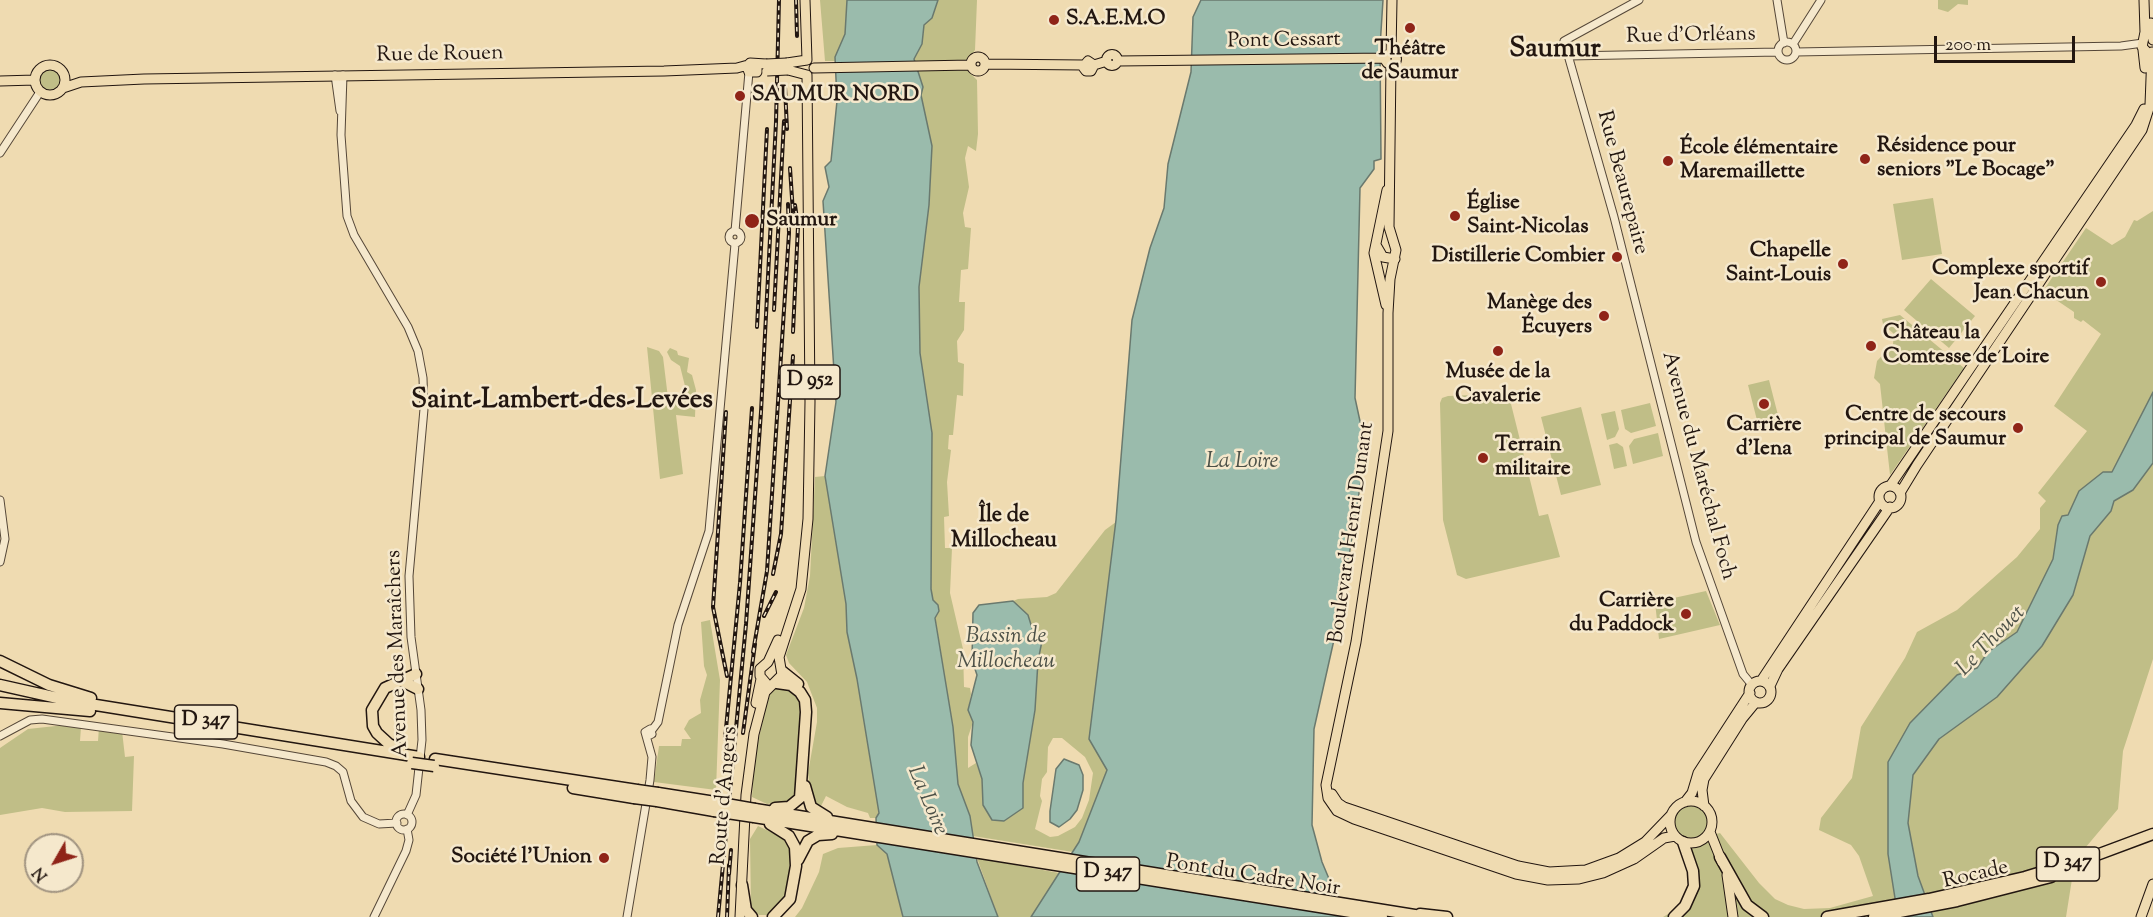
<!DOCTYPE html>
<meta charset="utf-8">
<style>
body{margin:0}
#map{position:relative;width:2153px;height:917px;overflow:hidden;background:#efdbb1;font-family:"Sorts Mill Goudy",serif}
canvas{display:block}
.north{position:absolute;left:24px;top:833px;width:60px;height:60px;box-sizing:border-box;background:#f5e8cc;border:2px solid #a19481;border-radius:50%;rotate:231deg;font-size:16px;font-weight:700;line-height:24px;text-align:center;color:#221610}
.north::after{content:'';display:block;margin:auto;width:21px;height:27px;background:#8f2418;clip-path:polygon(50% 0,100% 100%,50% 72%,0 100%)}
.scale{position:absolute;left:1934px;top:36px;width:141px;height:27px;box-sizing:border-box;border:3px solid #221610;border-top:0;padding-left:8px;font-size:18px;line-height:21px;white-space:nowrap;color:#221610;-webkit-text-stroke:4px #f5e8cc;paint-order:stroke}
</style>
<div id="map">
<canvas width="2153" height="917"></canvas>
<div class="north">N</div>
<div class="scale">200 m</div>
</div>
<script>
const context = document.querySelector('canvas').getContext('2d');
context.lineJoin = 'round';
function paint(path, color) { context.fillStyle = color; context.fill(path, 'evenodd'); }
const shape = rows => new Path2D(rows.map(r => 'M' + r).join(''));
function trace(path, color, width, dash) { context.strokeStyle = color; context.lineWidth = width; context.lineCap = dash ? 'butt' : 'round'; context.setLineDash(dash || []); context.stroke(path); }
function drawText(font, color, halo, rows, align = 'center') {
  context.font = font + ' "Sorts Mill Goudy",serif'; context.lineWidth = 5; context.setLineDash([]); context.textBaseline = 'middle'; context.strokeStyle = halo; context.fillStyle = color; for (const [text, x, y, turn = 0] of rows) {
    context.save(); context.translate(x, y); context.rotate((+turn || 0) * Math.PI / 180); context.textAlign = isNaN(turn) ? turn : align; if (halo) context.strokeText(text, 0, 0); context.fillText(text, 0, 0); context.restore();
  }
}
const green = shape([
 [820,0,847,0,845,34,835,61,825,61],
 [938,0,977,0,975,50,968,60,968,71,977,80,978,134,976,151,968,146,965,158,969,187,963,213,965,227,971,228,968,269,961,270,959,302,965,302,964,330,957,341,958,362,964,364,963,396,957,395,953,435,949,435,948,449,951,450,947,482,949,516,944,517,945,548,952,548,950,593,963,649,964,687,970,688,971,694,968,710,973,722,968,737,968,768,976,763,982,779,983,805,1022,808,1023,783,1035,710,1038,661,1042,641,1032,628,1027,615,1013,601,1018,599,1047,597,1056,593,1105,530,1116,522,1089,739,1107,770,1079,842,1073,852,973,836,970,816,958,784,953,727,935,617,939,611,938,605,933,600,931,589,932,433,920,353,919,287,929,205,932,146,921,95,923,87,914,59,922,44,924,25,932,18],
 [1053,738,1062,738,1085,757,1093,773,1089,800,1082,818,1075,827,1058,836,1050,837,1035,829,1042,801,1040,796,1042,779,1047,772,1048,747],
 [1938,0,1968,0,1968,5,1958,4,1948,12,1938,9],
 '39 80a11 11 0 1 1 22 0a11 11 0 1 1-22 0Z',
 [1933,198,1942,254,1902,260,1893,204],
 [2153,211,2153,659,2123,751,2118,809,2075,860,2066,917,1663,917,1680,907,1690,886,1687,869,1689,847,1716,834,1720,833,1759,883,1775,899,1788,905,1804,909,1830,908,1873,896,1859,856,1851,845,1819,830,1821,818,1852,778,1861,727,1905,658,1917,632,1957,610,2017,557,2040,529,2040,508,2046,501,2038,493,2087,431,2054,406,2101,334,2083,320,2081,322,2074,318,2074,312,2043,291,2086,228,2112,245,2125,237,2134,220,2137,221],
 [1931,279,1975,316,1949,348,1904,310],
 [1900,315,1964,368,1890,475,1880,384,1874,378,1877,361,1893,344,1894,334,1883,324,1882,319],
 [647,347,659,351,663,357,668,398,684,398,686,390,680,366,671,360,667,352,670,348,677,351,678,355,689,358,687,372,692,375,696,390,695,417,676,415,683,474,660,479],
 [1769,380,1780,423,1759,428,1748,385],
 [1499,394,1510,400,1539,516,1548,514,1560,557,1466,579,1457,575,1443,520,1440,403,1442,398,1448,396],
 [1650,403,1656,426,1631,433,1625,429,1621,410],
 [1581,407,1601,485,1561,495,1541,417],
 [1615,411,1619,429,1615,437,1607,440,1601,414],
 [1658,433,1663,456,1633,464,1629,446,1634,439],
 [1617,443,1623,447,1627,466,1614,469,1609,445],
 [825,476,846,604,847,632,857,679,879,813,876,818,870,818,868,813,847,807,826,796,821,806,812,803,808,773,817,722,817,708,807,682,789,663,786,655,804,608,810,576,815,477],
 [1706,591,1720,625,1659,639,1655,602],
 [710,620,720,680,716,790,654,782,659,746,681,746,682,739,691,739,684,729,689,720,701,713,700,700,707,675,704,666,701,622],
 [784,687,794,691,802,699,796,793,792,800,767,804,752,797,754,760,768,697,772,689],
 [65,725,81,727,80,741,98,741,99,727,122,731,125,757,134,756,132,811,65,812,42,808,0,815,0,748,28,729],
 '1673 822a18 18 0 1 1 36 0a18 18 0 1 1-36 0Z',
 [758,826,786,839,790,847,791,872,783,904,767,915,759,915,751,908,750,839],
 [877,845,887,854,903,917,795,917,802,908,819,872,823,854,838,848],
 [977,858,1059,873,1031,917,998,917]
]);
const water = shape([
 [847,0,938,0,932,18,924,25,922,44,914,59,923,87,921,95,932,146,929,205,919,287,920,353,932,433,931,589,933,600,938,605,939,611,935,618,953,727,958,784,970,816,977,862,998,917,903,917,887,854,877,845,876,818,879,813,857,679,847,632,846,604,825,476,836,402,823,201,829,187,825,167,831,161,837,101,835,57,845,34,847,0],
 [1201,0,1383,0,1380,47,1381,159,1374,161,1374,169,1360,188,1355,398,1366,449,1340,613,1314,729,1312,825,1322,862,1345,917,1031,917,1079,842,1107,770,1089,739,1116,520,1132,320,1150,248,1164,208,1168,164,1191,72,1193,17,1201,0],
 [2153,392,2153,463,2133,490,2114,501,2111,511,2090,536,2073,595,2042,646,1997,697,1939,739,1913,775,1908,823,1918,876,1933,917,1898,917,1888,854,1888,762,1910,723,1957,675,1977,668,1988,652,2017,632,2053,559,2058,525,2062,516,2068,515,2079,491,2103,472,2112,472,2153,392],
 [1013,601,1028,615,1032,628,1042,641,1038,661,1035,710,1023,783,1023,808,1004,821,992,820,983,805,982,779,971,745,973,722,968,710,977,675,972,660,973,613,979,605,1013,601],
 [1064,759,1079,765,1083,775,1083,790,1077,810,1070,819,1059,827,1050,822,1050,811,1056,769,1064,759]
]);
const minor = shape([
 [1639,0,1564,41,1614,217,1696,542,1743,674,1752,685],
 [1777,0,1784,43],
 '1778 51a9 9 0 1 1 18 0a9 9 0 1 1-18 0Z',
 [1793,44,1821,0],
 [1796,52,2121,46,2143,43],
 [1568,56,1778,52],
 [335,75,340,111],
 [343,75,341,135,347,216,354,235,408,327,418,351,423,378,424,409,409,576,411,637,421,710,422,740,416,795,407,815],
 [0,153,40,92],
 '729 237a6 6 0 1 1 12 0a6 6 0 1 1-12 0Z',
 [735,231,749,72],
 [0,500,5,539,0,562],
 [652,730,658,722,678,625,709,531,735,244],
 [0,736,30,720,42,719,223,744,326,762,336,766,343,772,351,801,363,817,379,824,397,823],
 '396 822a8 8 0 1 1 16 0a8 8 0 1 1-16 0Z',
 [374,917,406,851,409,840,407,829],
 [627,917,650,780,652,757,645,732,650,729,652,734,648,736]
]);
const major = shape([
 [805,0,807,60],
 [2144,0,2145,32,2142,47,2147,52],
 [2151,23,2153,40],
 [2143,50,2145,68],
 [1391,53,1392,0],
 '1385.5 59a5.5 5.5 0 1 1 11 0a5.5 5.5 0 1 1-11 0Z',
 '1106.5 60a5.5 5.5 0 1 1 11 0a5.5 5.5 0 1 1-11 0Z',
 '971 64a7 7 0 1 1 14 0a7 7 0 1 1-14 0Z',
 [1118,61,1386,58],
 [787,63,807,60],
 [757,64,757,72,749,72,747,67,750,63,766,64],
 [986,64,1083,65],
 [1391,64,1389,227,1396,250,1390,279,1388,313,1388,431,1356,642,1326,785,1328,798,1337,811,1354,819,1516,874,1548,880,1579,879,1603,873,1634,859,1664,838,1675,836],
 '35 80a15 15 0 1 1 30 0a15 15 0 1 1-30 0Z',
 [1094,65,1088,61,1083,67,1086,71,1091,71,1094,65,1107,61],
 [814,68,971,65],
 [788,70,807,75],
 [0,81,35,80],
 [63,88,81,82,144,79,664,71,737,68,748,65],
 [1376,245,1383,257,1395,259],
 [1386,305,1374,253,1387,190],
 [1890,486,2136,125,2144,109],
 '1879 497a11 11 0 1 1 22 0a11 11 0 1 1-22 0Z',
 [1900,493,1917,465,2142,130,2150,105,2152,52],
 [1761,681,1880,501],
 '1749 692a11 11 0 1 1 22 0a11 11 0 1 1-22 0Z',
 [766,683,760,676,760,669,768,662,778,640],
 [1770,686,1778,669,1890,507],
 [756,703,761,679],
 [1332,794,1338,803,1344,807,1518,866,1549,872,1586,870,1619,858,1645,842,1671,815],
 '1670 822a21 21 0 1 1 42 0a21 21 0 1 1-42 0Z',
 [1685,802,1692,793,1698,773,1750,693],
 [1704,806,1702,790,1704,779,1742,719,1756,702],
 [1710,832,1722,862],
 [1727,875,1733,917],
 [740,917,746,795,754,734,765,692,782,675,779,657,801,589,808,519,810,402,807,75],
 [2141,917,2153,884]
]);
const highway = shape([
 [0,661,49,685,91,698],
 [783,672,798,684],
 [404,682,418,689],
 [0,685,71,701,419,757],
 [0,703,90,711],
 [400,749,389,744,377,733,373,726,372,710,385,688,416,674],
 [435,759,637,790],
 [805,786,811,807,827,817],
 [573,788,634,798],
 [658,793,715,802],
 [657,801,714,811],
 [775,808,789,807,800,798,806,712,805,700,800,692,791,685,777,683],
 [755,809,1427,917],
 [754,817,1382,917],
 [770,824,789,836,795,847,796,866,790,899,773,917],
 [1720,857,1747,905,1763,917],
 [798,860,808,841,818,835,832,834],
 [742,885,746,910,752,917],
 [1420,914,1447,917],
 [1674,917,1685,906,1694,886,1693,871,1683,842],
 [1827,917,1929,899,2025,877,2094,856,2153,834],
 [1874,917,1957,901,2051,877]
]);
const rail = shape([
 [796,0,797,36],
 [785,87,787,129],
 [790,168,793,213],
 [774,310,784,121],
 [757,327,767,129],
 [793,332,798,226,795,205],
 [726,412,713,607,727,676],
 [773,574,781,534,793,356],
 [764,616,776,592],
 [753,652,767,571,789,233,788,204],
 [743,733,755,644],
 [725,739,740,583,752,408],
 [729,874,731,850],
 [718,917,746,624,761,412,776,122,779,0],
 [727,917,729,865]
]);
const majorBridge = shape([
 [766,64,787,63],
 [767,71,788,70]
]);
const highwayBridge = shape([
 [412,763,434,766],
 [637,790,658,793],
 [634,798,657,801],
 [715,802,755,809],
 [714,811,754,817]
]);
const markers = [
 [1054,20,6,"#8f2418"],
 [1410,28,6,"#8f2418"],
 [740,96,6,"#8f2418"],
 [1865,159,6,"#8f2418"],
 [1668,161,6,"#8f2418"],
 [1455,216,6,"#8f2418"],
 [752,221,8,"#8f2418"],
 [1617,257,6,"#8f2418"],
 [1843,264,6,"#8f2418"],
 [2101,282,6,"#8f2418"],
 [1604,316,6,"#8f2418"],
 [1871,346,6,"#8f2418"],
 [1498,351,6,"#8f2418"],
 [1764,404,6,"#8f2418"],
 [2018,428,6,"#8f2418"],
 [1483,458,6,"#8f2418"],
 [1686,614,6,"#8f2418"],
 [604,858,6,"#8f2418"]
];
const shields = [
 [810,382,60],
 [206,722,63],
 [2068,864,63],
 [1108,874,63]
];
const shieldNames = [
 ["D 952",810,382],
 ["D 347",206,722],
 ["D 347",2068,864],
 ["D 347",1108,874]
];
const poiNames = [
 ["S.A.E.M.O",1066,20],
 ["Théâtre",1410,50,"center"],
 ["de Saumur",1410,74,"center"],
 ["SAUMUR NORD",752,96],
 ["Résidence pour",1877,147],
 ["seniors \"Le Bocage\"",1877,171],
 ["École élémentaire",1680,149],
 ["Maremaillette",1680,173],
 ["Église",1467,204],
 ["Saint-Nicolas",1467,228],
 ["Saumur",766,221],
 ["Chapelle",1831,252,"right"],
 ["Saint-Louis",1831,276,"right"],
 ["Distillerie Combier",1605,257,"right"],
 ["Complexe sportif",2089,270,"right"],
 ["Jean Chacun",2089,294,"right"],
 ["Manège des",1592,304,"right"],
 ["Écuyers",1592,328,"right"],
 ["Château la",1883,334],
 ["Comtesse de Loire",1883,358],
 ["Musée de la",1498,373,"center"],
 ["Cavalerie",1498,397,"center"],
 ["Centre de secours",2006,416,"right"],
 ["principal de Saumur",2006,440,"right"],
 ["Carrière",1764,426,"center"],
 ["d'Iena",1764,450,"center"],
 ["Terrain",1495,446],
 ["militaire",1495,470],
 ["Carrière",1674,602,"right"],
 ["du Paddock",1674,626,"right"],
 ["Société l'Union",592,858,"right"]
];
const streetNames = [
 ["Rue d'Orléans",1691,37,-1],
 ["Pont Cessart",1284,42,-1],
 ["Rue de Rouen",440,56,-1],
 ["Rue Beaurepaire",1621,183,75],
 ["Avenue du Maréchal Foch",1697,466,75],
 ["Boulevard Henri Dunant",1353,533,-82],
 ["Avenue des Maraîchers",399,654,-92],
 ["Route d'Angers",726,796,-85],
 ["Rocade",1976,876,-13],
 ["Pont du Cadre Noir",1253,877,9]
];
const waterNames = [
 ["La Loire",1242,463],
 ["Bassin de",1006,638],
 ["Millocheau",1006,663],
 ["Le Thouet",1992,642,-46],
 ["La Loire",926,801,67]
];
const neighbourhoodNames = [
 ["Île de",1004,517],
 ["Millocheau",1004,542]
];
const districtNames = [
 ["Saumur",1555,51],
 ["Saint-Lambert-des-Levées",562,402]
];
paint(green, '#c0be87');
paint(water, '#9abbac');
trace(water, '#6a796e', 1.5);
trace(minor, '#554738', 9);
trace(major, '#221610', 11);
trace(highway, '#221610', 13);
trace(minor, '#f5e8cc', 7);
trace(major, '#efdbb1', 9);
trace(highway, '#efdbb1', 10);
trace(rail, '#221610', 4);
trace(rail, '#f5e8cc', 1.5, [4.5]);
trace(majorBridge, '#221610', 11, []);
trace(highwayBridge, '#221610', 13, []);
trace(majorBridge, '#efdbb1', 9);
trace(highwayBridge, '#efdbb1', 10);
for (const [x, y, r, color] of markers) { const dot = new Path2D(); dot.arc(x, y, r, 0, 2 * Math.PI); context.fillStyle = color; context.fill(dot); trace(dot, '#f5e8cc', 2); }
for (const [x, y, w] of shields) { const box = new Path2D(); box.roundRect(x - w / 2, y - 17, w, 34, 4.5); context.fillStyle = '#f5e8cc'; context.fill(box); trace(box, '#221610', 1.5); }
drawText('bold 20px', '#221610', null, shieldNames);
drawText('bold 21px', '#221610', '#f5e8cc', poiNames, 'left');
drawText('21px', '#221610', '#f5e8cc', streetNames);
drawText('italic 22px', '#4c5047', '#f5e8cc', waterNames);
drawText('bold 22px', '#221610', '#f5e8cc', neighbourhoodNames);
drawText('bold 27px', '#221610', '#f5e8cc', districtNames);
</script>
